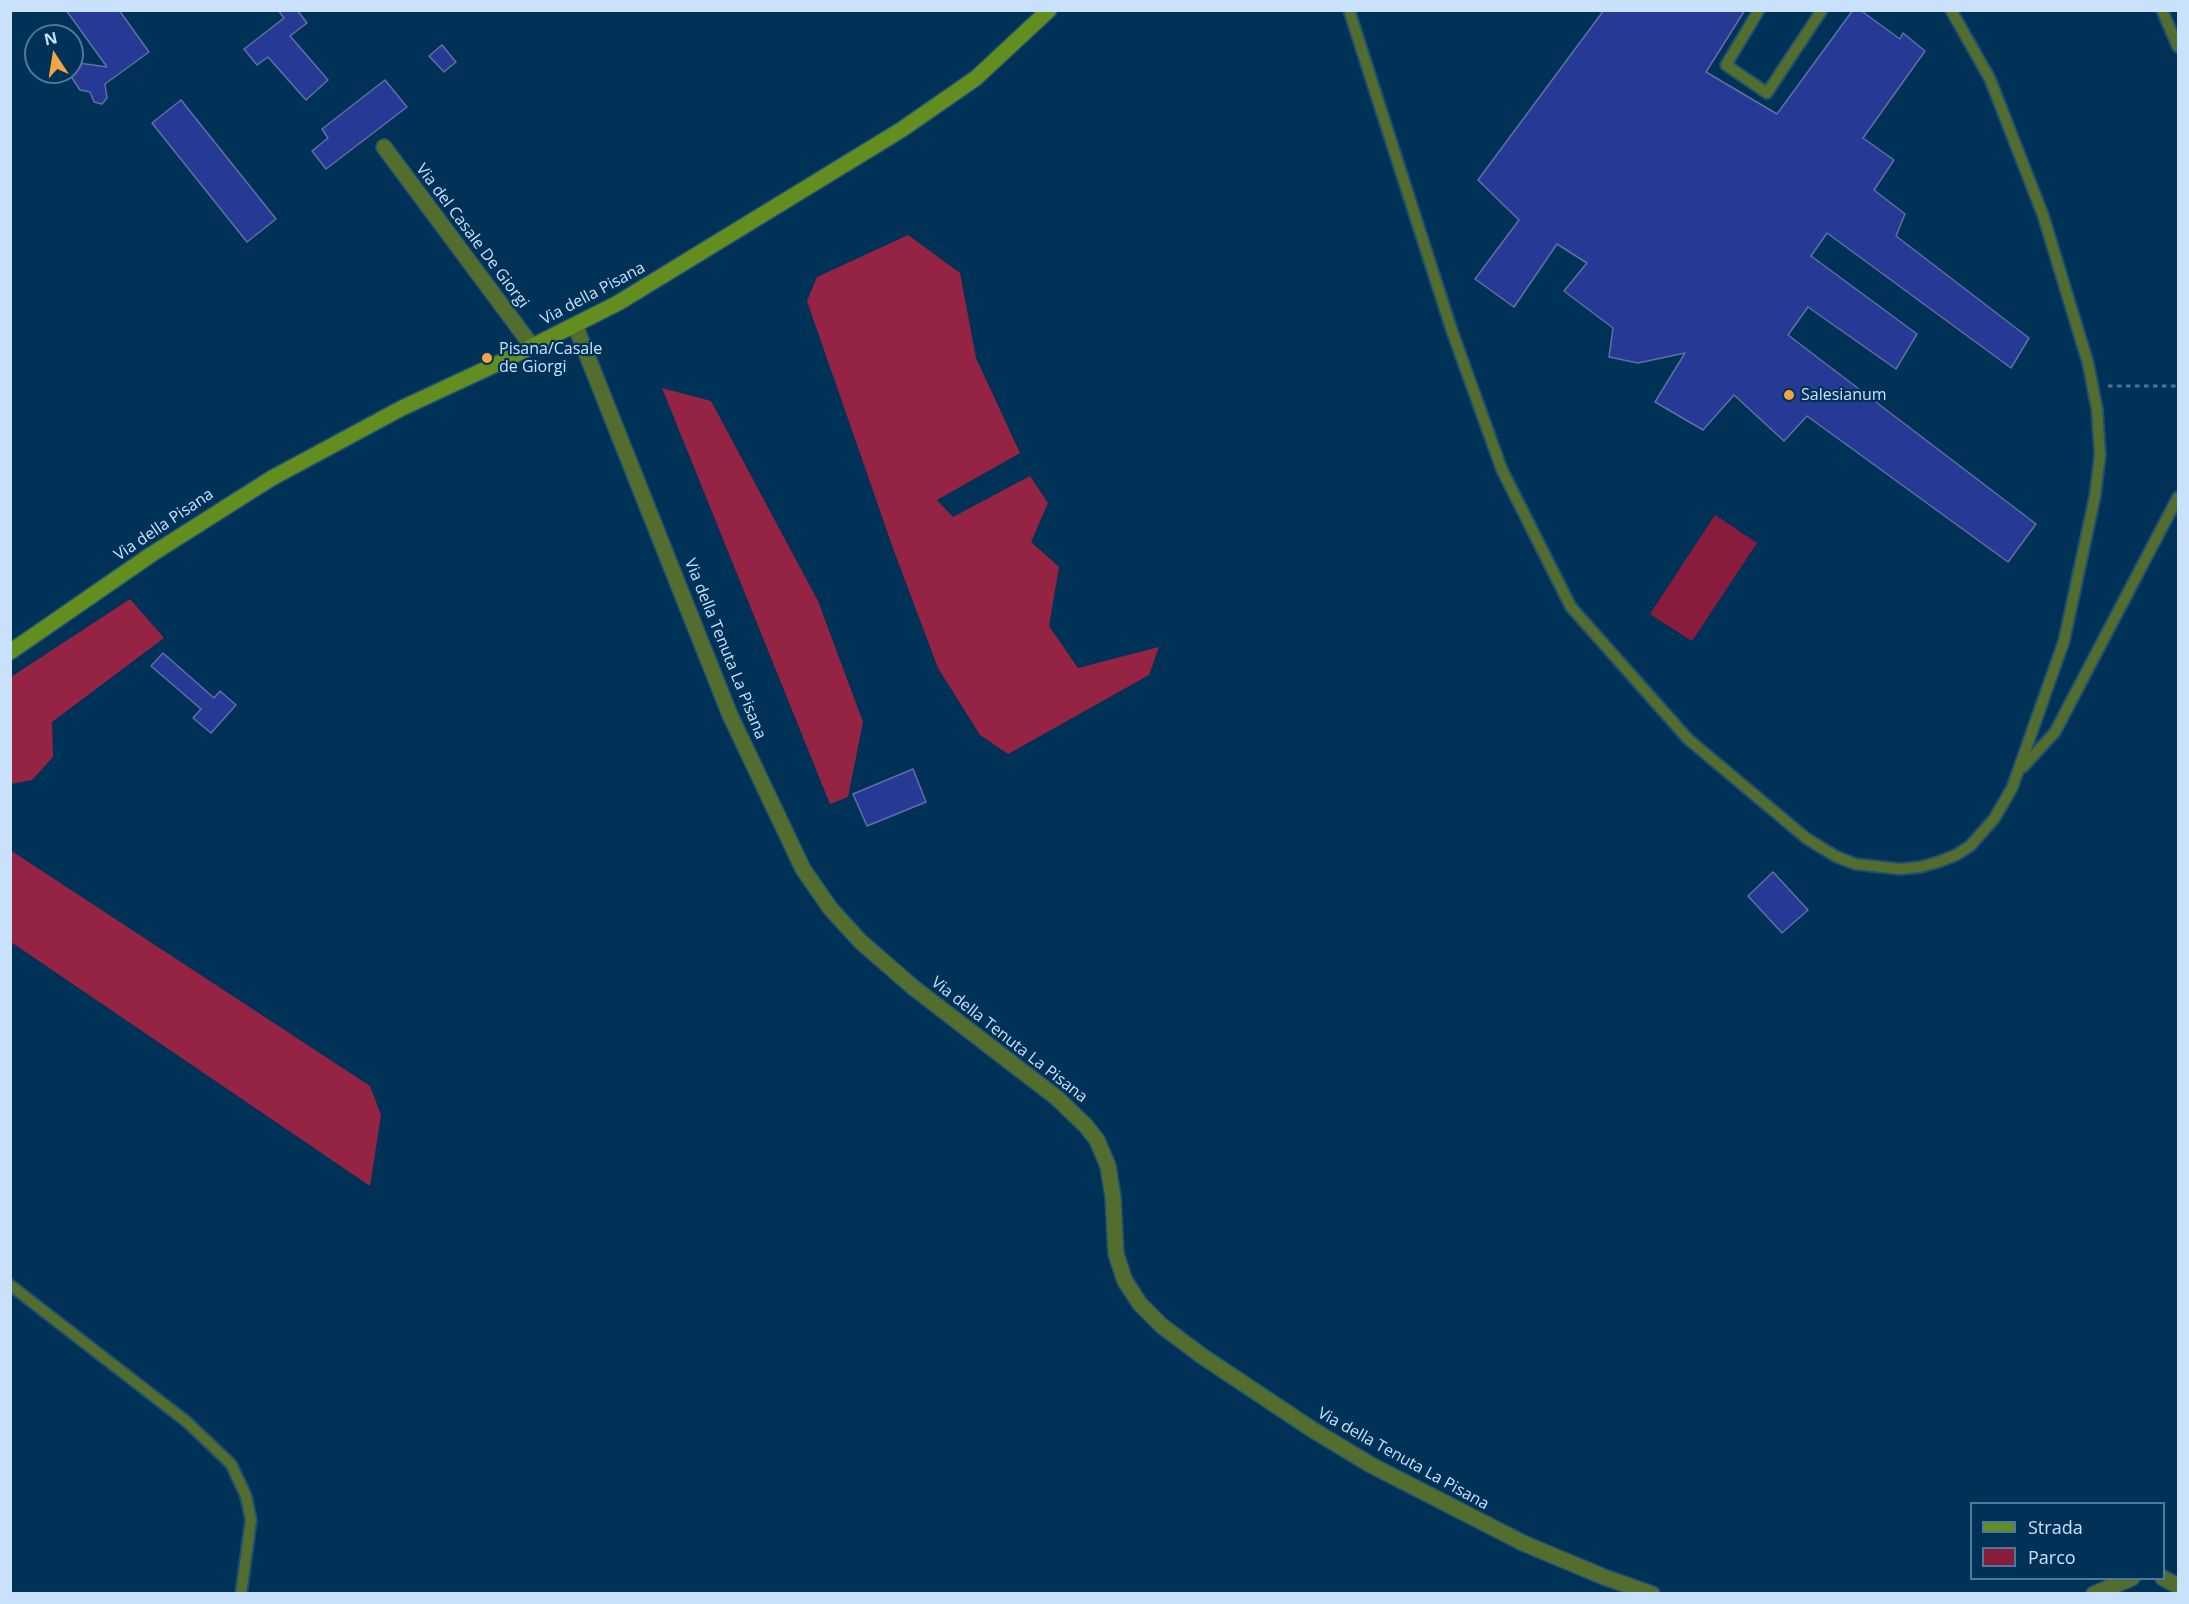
<!DOCTYPE html>
<style>
body{margin:0}
#map{position:relative;width:2189px;height:1604px;overflow:hidden;background:#003258;font-family:"Open Sans",sans-serif}
canvas{display:block}
.frame{position:absolute;inset:0;border:12px solid #c9e1fa;pointer-events:none}
.legend{position:absolute;left:1970px;top:1502px;width:195px;height:78px;box-sizing:border-box;background:#003258;border:2px solid #507899;margin:0;padding:8px 10px;list-style:none;font-size:18px;color:#c9e1fa}
.legend li{display:flex;align-items:center;gap:12px;height:30px}
.legend b{width:30px;border:2px solid #507899}
.north{position:absolute;left:24px;top:24px;width:60px;height:60px;box-sizing:border-box;background:#003258;border:2px solid #507899;border-radius:50%;rotate:348deg;font-size:16px;font-weight:700;line-height:24px;text-align:center;color:#c9e1fa}
.north::after{content:'';display:block;margin:auto;width:21px;height:27px;background:#f2a542;clip-path:polygon(50% 0,100% 100%,50% 72%,0 100%)}
</style>
<div id="map">
<canvas width="2189" height="1604"></canvas>
<div class="frame"></div>
<ul class="legend">
<li><b style="height:8px;background:#638e1f"></b>Strada</li>
<li><b style="height:16px;background:#891c3d"></b>Parco</li>
</ul>
<div class="north">N</div>
</div>
<script>
const context = document.querySelector('canvas').getContext('2d');
context.lineJoin = 'round';
function paint(path, color) { context.fillStyle = color; context.fill(path, 'evenodd'); }
const shape = rows => new Path2D(rows.map(r => 'M' + r).join(''));
function trace(path, color, width, dash) { context.strokeStyle = color; context.lineWidth = width; context.lineCap = dash ? 'butt' : 'round'; context.setLineDash(dash || []); context.stroke(path); }
function drawText(font, color, halo, rows, align = 'center') {
  context.font = font + ' "Open Sans",sans-serif'; context.lineWidth = 4.5; context.setLineDash([]); context.textBaseline = 'middle'; context.strokeStyle = halo; context.fillStyle = color; for (const [text, x, y, turn = 0] of rows) {
    context.save(); context.translate(x, y); context.rotate((+turn || 0) * Math.PI / 180); context.textAlign = isNaN(turn) ? turn : align; if (halo) context.strokeText(text, 0, 0); context.fillText(text, 0, 0); context.restore();
  }
}
const green = shape([
 [1715,515,1757,543,1692,641,1650,614]
]);
const forest = shape([
 [908,235,960,273,976,358,1020,453,937,500,953,517,1030,476,1048,503,1031,542,1059,567,1049,626,1078,668,1159,647,1149,675,1008,754,980,735,938,668,894,551,807,301,817,277],
 [662,388,711,401,818,601,863,722,848,797,830,804],
 [130,599,164,638,52,722,53,757,32,780,11,784,11,677],
 [10,850,370,1086,381,1115,370,1186,11,942]
]);
const building = shape([
 [66,10,119,10,149,52,105,84,107,98,102,104,94,102,90,92,80,90,72,78,72,62,107,67,66,10],
 [278,10,297,10,307,23,290,36,328,80,306,100,268,57,257,65,244,49,284,18,278,10],
 [1604,10,1745,10,1706,72,1777,114,1853,10,1860,10,1900,39,1903,33,1925,51,1863,138,1894,160,1874,190,1905,214,1896,236,2029,338,2011,368,1827,233,1811,256,1917,334,1896,369,1808,307,1788,335,2036,524,2008,562,1807,416,1784,441,1734,395,1703,430,1655,402,1685,353,1638,363,1609,357,1613,328,1564,291,1587,263,1557,244,1514,307,1475,279,1519,220,1478,180,1604,10],
 [442,45,456,62,444,72,429,56,442,45],
 [385,80,407,107,326,169,312,151,328,138,322,129,385,80],
 [181,100,276,219,247,242,152,123,181,100],
 [163,653,214,698,220,691,236,705,211,733,193,718,201,709,151,666,163,653],
 [913,769,926,802,867,826,853,794,913,769],
 [1773,872,1808,910,1782,933,1748,896,1773,872]
]);
const path = shape([
 [2108,386,2178,386]
]);
const lane = shape([
 [1349,10,1452,331,1502,470,1571,607,1688,739,1806,838,1835,856,1855,864,1900,869,1920,867,1938,862,1956,855,1970,846,1994,819,2012,788,2064,641,2095,496,2100,455,2097,409,2088,363,2043,215,1990,79,1951,10],
 [1759,10,1726,65,1767,93,1822,10],
 [2162,10,2178,47],
 [2023,767,2055,732,2178,497],
 [10,1285,187,1422,231,1464,246,1496,251,1520,241,1594]
]);
const street = shape([
 [384,147,532,346],
 [575,325,730,715,803,869,830,908,861,942,914,988,1057,1098,1086,1126,1097,1140,1108,1166,1113,1197,1116,1254,1125,1281,1140,1304,1162,1326,1202,1356,1313,1430,1371,1465,1523,1543,1604,1577,1652,1594],
 [2163,1578,2178,1586],
 [2094,1594,2132,1578]
]);
const secondary = shape([
 [10,652,152,554,272,478,402,408,503,361,618,303,901,130,976,78,1049,10]
]);
const markers = [
 [487,358,6,"#f2a542"],
 [1789,395,6,"#f2a542"]
];
const streetNames = [
 ["Via del Casale De Giorgi",472,236,53],
 ["Via della Pisana",593,294,-28],
 ["Via della Pisana",164,525,-34],
 ["Via della Tenuta La Pisana",725,649,68],
 ["Via della Tenuta La Pisana",1009,1040,38],
 ["Via della Tenuta La Pisana",1403,1459,29]
];
const poiNames = [
 ["Pisana/Casale",499,349],
 ["de Giorgi",499,367],
 ["Salesianum",1801,395]
];
paint(green, '#891c3d');
paint(forest, '#952344');
paint(building, '#263a95');
trace(building, '#5e70a4', 1.5);
trace(lane, '#204e72', 14);
trace(street, '#204e72', 18);
trace(secondary, '#204e72', 18);
trace(path, '#4c7496', 3, [4.5, 4.5]);
trace(lane, '#526d2e', 10);
trace(street, '#526d2e', 15);
trace(secondary, '#638e1f', 15);
for (const [x, y, r, color] of markers) { const dot = new Path2D(); dot.arc(x, y, r, 0, 2 * Math.PI); context.fillStyle = color; context.fill(dot); trace(dot, '#003258', 2); }
drawText('16px', '#c9e1fa', '#003258', streetNames);
drawText('16px', '#c9e1fa', '#003258', poiNames, 'left');
</script>
